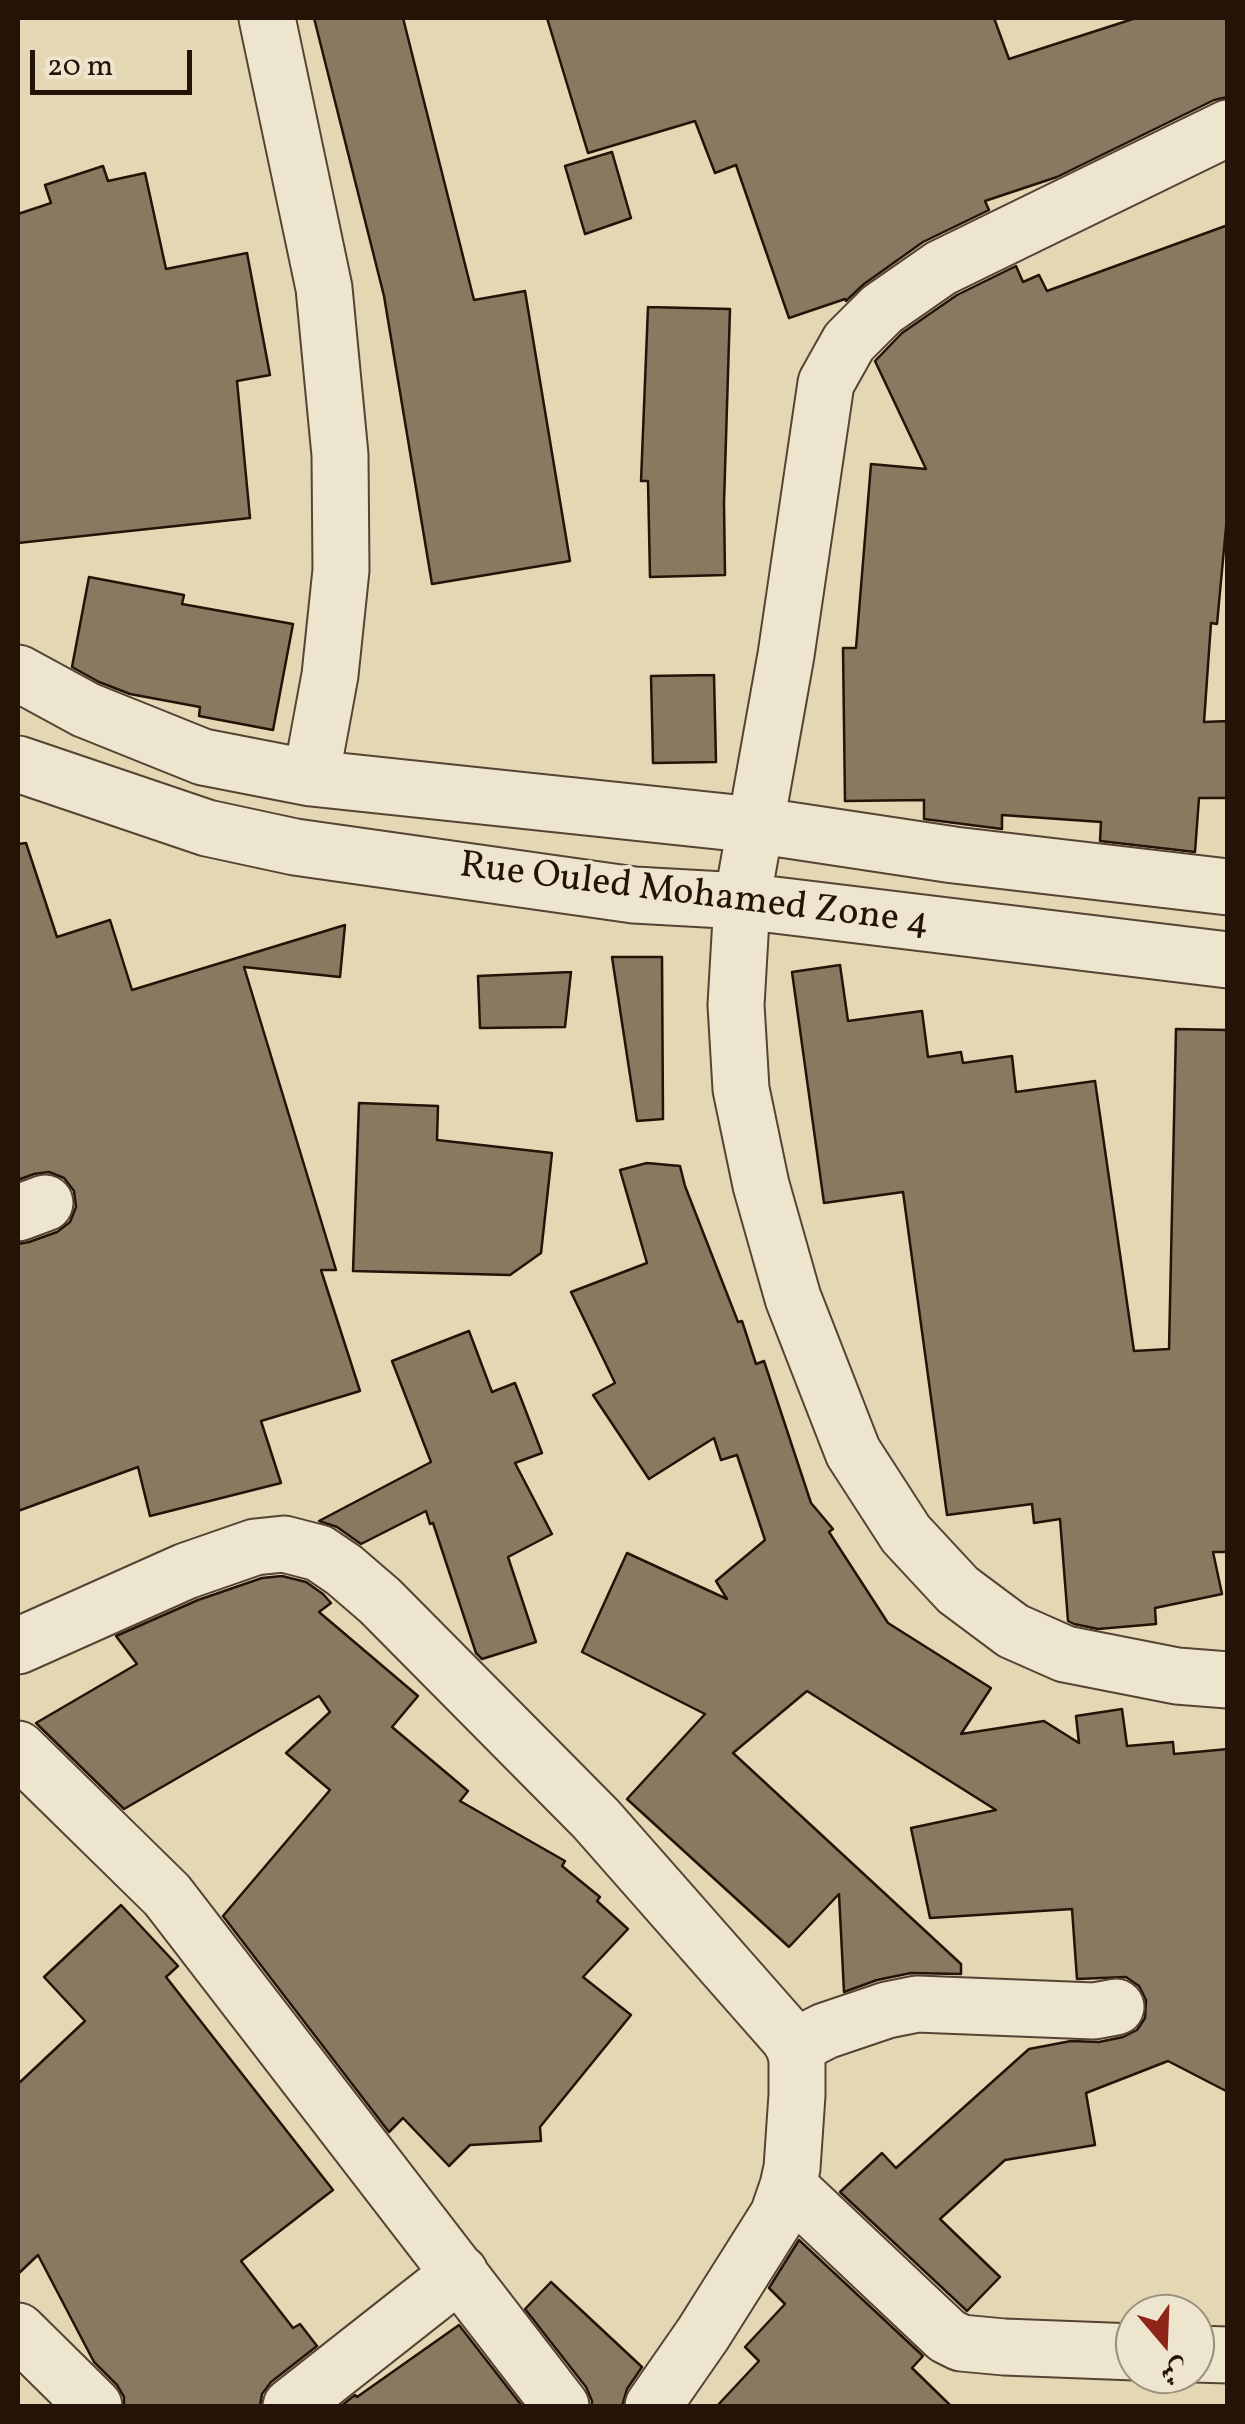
<!DOCTYPE html>
<meta charset="utf-8">
<style>
body{margin:0}
#map{position:relative;width:1245px;height:2424px;overflow:hidden;background:#e4d7b4;font-family:Vollkorn,Amiri,serif}
canvas{display:block}
.frame{position:absolute;inset:0;border:20px solid #251308;pointer-events:none}
.north{position:absolute;left:1115px;top:2294px;width:100px;height:100px;box-sizing:border-box;background:#ede5ce;border:2px solid #9d917f;border-radius:50%;rotate:161deg;font-size:28px;font-weight:700;line-height:40px;text-align:center;color:#251308}
.north::after{content:'';display:block;margin:auto;width:35px;height:45px;background:#8f2418;clip-path:polygon(50% 0,100% 100%,50% 72%,0 100%)}
.scale{position:absolute;left:30px;top:50px;width:162px;height:45px;box-sizing:border-box;border:5px solid #251308;border-top:0;padding-left:12px;font-size:30px;line-height:35px;white-space:nowrap;color:#251308;-webkit-text-stroke:8px #ede5ce;paint-order:stroke}
</style>
<div id="map">
<canvas width="1245" height="2424"></canvas>
<div class="frame"></div>
<div class="north">ش</div>
<div class="scale">20 m</div>
</div>
<script>
const context = document.querySelector('canvas').getContext('2d');
context.lineJoin = 'round';
function paint(path, color) { context.fillStyle = color; context.fill(path, 'evenodd'); }
const shape = rows => new Path2D(rows.map(r => 'M' + r).join(''));
function trace(path, color, width, dash) { context.strokeStyle = color; context.lineWidth = width; context.lineCap = dash ? 'butt' : 'round'; context.setLineDash(dash || []); context.stroke(path); }
function drawText(font, color, halo, rows, align = 'center') {
  context.font = font + ' Vollkorn,serif'; context.lineWidth = 8; context.setLineDash([]); context.textBaseline = 'middle'; context.strokeStyle = halo; context.fillStyle = color; for (const [text, x, y, turn = 0] of rows) {
    context.save(); context.translate(x, y); context.rotate((+turn || 0) * Math.PI / 180); context.textAlign = isNaN(turn) ? turn : align; if (halo) context.strokeText(text, 0, 0); context.fillText(text, 0, 0); context.restore();
  }
}
const building = shape([
 [314,18,403,18,474,300,525,291,570,561,432,584,384,296,314,18],
 [547,18,994,18,1009,59,1136,18,1228,18,1228,97,1214,100,1057,177,985,201,989,210,923,242,864,284,846,301,845,299,789,318,736,165,715,173,695,121,588,153,547,18],
 [612,152,631,218,585,234,565,166,612,152],
 [103,166,108,181,145,173,166,269,247,253,270,375,237,381,250,518,18,543,18,214,51,203,45,185,103,166],
 [1228,225,1228,506,1217,624,1211,623,1204,722,1228,721,1228,798,1199,798,1195,852,1100,841,1101,822,1002,815,1002,829,924,819,924,800,845,801,843,648,856,648,871,464,926,469,875,361,902,333,957,295,1016,266,1023,282,1039,275,1047,291,1228,225],
 [648,307,730,309,724,503,725,575,650,577,648,481,641,481,648,307],
 [89,577,184,595,182,604,293,624,273,730,199,716,200,707,130,694,99,682,72,667,89,577],
 [714,675,716,762,653,763,651,676,714,675],
 [26,843,57,937,110,920,132,990,345,925,340,977,244,967,336,1270,321,1270,360,1391,261,1421,281,1483,150,1516,138,1467,18,1511,18,1244,29,1242,57,1232,70,1222,76,1207,74,1191,64,1178,49,1172,34,1174,18,1180,18,844,26,843],
 [612,957,662,957,663,1119,637,1121,612,957],
 [840,965,848,1021,922,1011,928,1057,961,1052,963,1063,1012,1056,1016,1092,1095,1081,1134,1351,1169,1349,1176,1029,1228,1030,1228,1552,1213,1552,1222,1594,1155,1608,1156,1624,1098,1629,1074,1624,1068,1621,1060,1519,1034,1523,1032,1504,947,1515,903,1192,824,1203,792,972,840,965],
 [571,972,565,1027,480,1028,478,976,571,972],
 [359,1103,438,1106,437,1140,552,1153,541,1253,510,1275,353,1271,359,1103],
 [647,1163,680,1166,685,1186,738,1322,742,1321,756,1364,764,1361,811,1503,833,1529,829,1532,888,1623,991,1688,961,1734,1044,1721,1079,1743,1076,1716,1122,1709,1127,1746,1173,1742,1174,1754,1228,1749,1228,2092,1168,2061,1086,2093,1095,2145,1005,2160,940,2219,1000,2277,967,2311,840,2192,882,2153,896,2168,1029,2049,1071,2041,1099,2042,1123,2037,1137,2030,1145,2018,1146,2000,1139,1986,1126,1977,1077,1979,1072,1909,930,1918,911,1828,996,1810,807,1691,733,1753,961,1964,961,1974,911,1973,877,1980,844,1992,839,1894,789,1947,627,1799,705,1714,582,1652,627,1553,727,1599,716,1581,765,1540,737,1455,721,1460,714,1438,649,1479,593,1395,615,1383,571,1292,647,1263,620,1170,647,1163],
 [469,1331,492,1392,515,1383,542,1453,515,1463,552,1534,508,1557,536,1642,482,1659,476,1653,433,1523,430,1524,426,1511,361,1544,337,1527,319,1521,431,1462,392,1361,469,1331],
 [282,1576,306,1582,323,1594,331,1603,319,1612,418,1696,392,1727,468,1791,460,1801,565,1861,562,1866,600,1897,597,1901,628,1929,583,1977,631,2015,540,2127,541,2141,470,2145,449,2166,403,2118,389,2132,223,1916,330,1790,286,1753,330,1712,319,1696,124,1809,36,1723,137,1664,116,1636,198,1600,262,1578,282,1576],
 [121,1905,178,1966,166,1977,333,2190,241,2261,293,2328,300,2324,317,2346,271,2382,262,2394,260,2406,124,2406,124,2397,117,2385,94,2362,38,2255,18,2274,18,2084,85,2021,44,1977,121,1905],
 [799,2240,923,2356,912,2368,951,2406,717,2406,759,2361,745,2347,785,2304,769,2288,799,2240],
 [551,2282,642,2367,627,2389,622,2406,592,2406,592,2401,586,2387,525,2309,551,2282],
 [459,2325,522,2406,341,2406,355,2395,357,2397,459,2325]
]);
const minor = shape([
 [267,18,324,288,340,455,341,570,330,675,311,778],
 [1228,128,941,268,882,309,849,342,826,383,786,655,742,901,736,1005,741,1089,761,1185,793,1298,853,1452,906,1534,958,1590,1013,1631,1065,1654,1177,1676,1228,1680],
 [18,673,86,710,203,757,311,778,755,825,954,855,1228,887],
 [18,764,207,828,295,847,634,895,742,901,1228,960],
 [18,1213,45,1203],
 [18,1646,186,1571,255,1547,284,1544,319,1553,344,1570,380,1601,596,1819,788,2037,794,2047,797,2059,797,2095,792,2168,788,2186,778,2215,703,2334,653,2406],
 [18,1749,167,1895,561,2406],
 [794,2047,825,2031,887,2010,917,2004,1094,2011,1116,2007],
 [788,2186,947,2336,961,2343,1004,2347,1135,2352],
 [18,2331,94,2406],
 [1195,2354,1228,2355],
 [291,2406,460,2273]
]);
const streetNames = [
 ["Rue Ouled Mohamed Zone 4",694,897,7]
];
paint(building, '#887961');
trace(building, '#251308', 2.5);
trace(minor, '#543', 59);
trace(minor, '#ede5ce', 55);
drawText('38px', '#251308', '#ede5ce', streetNames);
</script>
